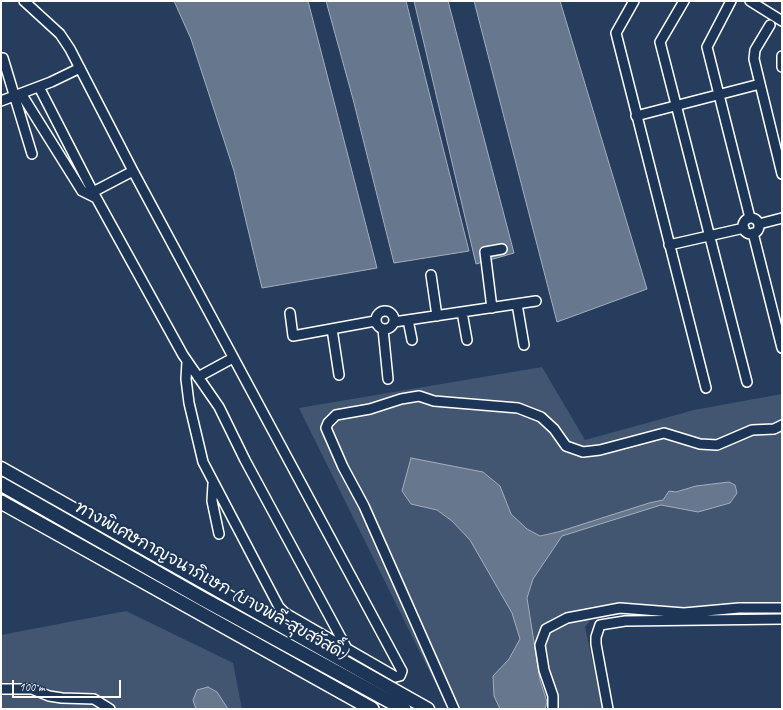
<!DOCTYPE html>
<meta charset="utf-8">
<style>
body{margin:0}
#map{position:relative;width:783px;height:710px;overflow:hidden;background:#263d5e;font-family:Caveat,sans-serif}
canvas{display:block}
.frame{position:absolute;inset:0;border:2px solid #fff;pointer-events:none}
.scale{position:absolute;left:12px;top:680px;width:109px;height:18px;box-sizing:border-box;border:2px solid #fff;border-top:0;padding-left:5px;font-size:12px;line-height:14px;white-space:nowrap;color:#fff;-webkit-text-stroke:3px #1d3557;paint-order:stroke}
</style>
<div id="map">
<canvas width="783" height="710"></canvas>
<div class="frame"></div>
<div class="scale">100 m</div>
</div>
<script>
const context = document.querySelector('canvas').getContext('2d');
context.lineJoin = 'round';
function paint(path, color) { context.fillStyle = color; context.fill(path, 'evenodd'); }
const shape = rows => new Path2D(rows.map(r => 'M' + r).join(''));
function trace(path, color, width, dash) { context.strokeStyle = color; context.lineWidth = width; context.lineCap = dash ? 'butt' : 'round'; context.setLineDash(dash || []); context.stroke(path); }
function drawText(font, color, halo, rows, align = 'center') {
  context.font = font + ' Caveat,"Playpen Sans Thai",sans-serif'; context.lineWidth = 4; context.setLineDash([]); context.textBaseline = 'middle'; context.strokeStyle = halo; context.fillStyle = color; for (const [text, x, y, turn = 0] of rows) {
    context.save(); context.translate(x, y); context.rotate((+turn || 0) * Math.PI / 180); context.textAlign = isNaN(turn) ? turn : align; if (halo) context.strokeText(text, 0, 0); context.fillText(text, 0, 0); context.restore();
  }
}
const green = shape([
 [542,367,585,440,694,410,782,394,782,614,693,610,593,617,585,627,603,709,448,709,299,408],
 [126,611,233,663,242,709,1,709,1,635]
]);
const water = shape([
 [174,1,308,1,377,268,262,288,234,171,191,39,174,1],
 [326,1,406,1,469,251,394,263,353,99,326,1],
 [414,1,448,1,514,253,476,264,414,1],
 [474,1,560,1,647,289,557,322,474,1],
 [411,458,483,472,500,486,511,514,527,529,540,536,558,532,649,503,663,500,669,491,676,492,696,486,729,482,735,485,737,493,730,503,698,512,661,505,562,536,533,579,527,598,540,680,547,702,545,709,500,709,494,696,493,676,509,659,520,639,512,613,470,540,452,521,437,510,411,504,402,491,411,458],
 [208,687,217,692,228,709,196,709,193,700,197,690,208,687]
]);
const minor = shape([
 [24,1,60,34,70,49,133,171,402,671,400,676,396,677,285,613,279,607,203,462,189,403,186,379,187,362],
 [634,1,616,33,706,388],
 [684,1,660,42,747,382],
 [731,1,707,47,750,218],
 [750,1,782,21],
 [770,25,755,50,754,59,782,174],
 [782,56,782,67],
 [3,58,32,154],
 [39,87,93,192,183,355,219,407,245,460,346,647],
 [22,95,82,191,96,198],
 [1,101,51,82,80,68],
 [636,116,760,84],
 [93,192,133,171],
 '743 226a8 8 0 1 1 16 0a8 8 0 1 1-16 0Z',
 [759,224,782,218],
 [753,233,782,348],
 [669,245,744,228],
 [431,275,437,316],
 [517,304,524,345],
 [492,308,485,252,502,249],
 '376 320a9 9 0 1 1 18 0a9 9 0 1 1-18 0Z',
 [462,312,467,340],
 [290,313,293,336,375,321],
 [408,320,412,340],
 [394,322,536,301],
 [332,329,339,375],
 [383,329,388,379],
 [198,377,233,358],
 [213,484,212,501,219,534],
 [1,689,32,689,49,696,62,698,94,699,110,709],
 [454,709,364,506,343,467,326,428,328,423,336,415,370,409,401,399,419,396,434,401,518,408,541,417,554,429,566,446,583,452,600,450,664,433,700,444,717,445,752,430,774,429,782,425],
 [553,709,553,696,544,670,540,645,546,629,567,618,620,608,684,613,739,608,782,608],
 [608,709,596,644,596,637,600,625,625,621,782,619]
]);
const major = shape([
 [1,468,428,709]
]);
const highway = shape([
 [1,484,203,599,404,709],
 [1,502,372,709]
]);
const streetNames = [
 ["ทางพิเศษกาญจนาภิเษก (บางพลี-สุขสวัสดิ์)",211,581,29]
];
paint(green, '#425672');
paint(water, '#67788e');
trace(water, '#a4aebb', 1);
trace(minor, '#fff', 12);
trace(major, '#fff', 15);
trace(highway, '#fff', 16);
trace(minor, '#1d3557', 9);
trace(major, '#1d3557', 12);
trace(highway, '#1d3557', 13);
drawText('17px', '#fff', '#1d3557', streetNames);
</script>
